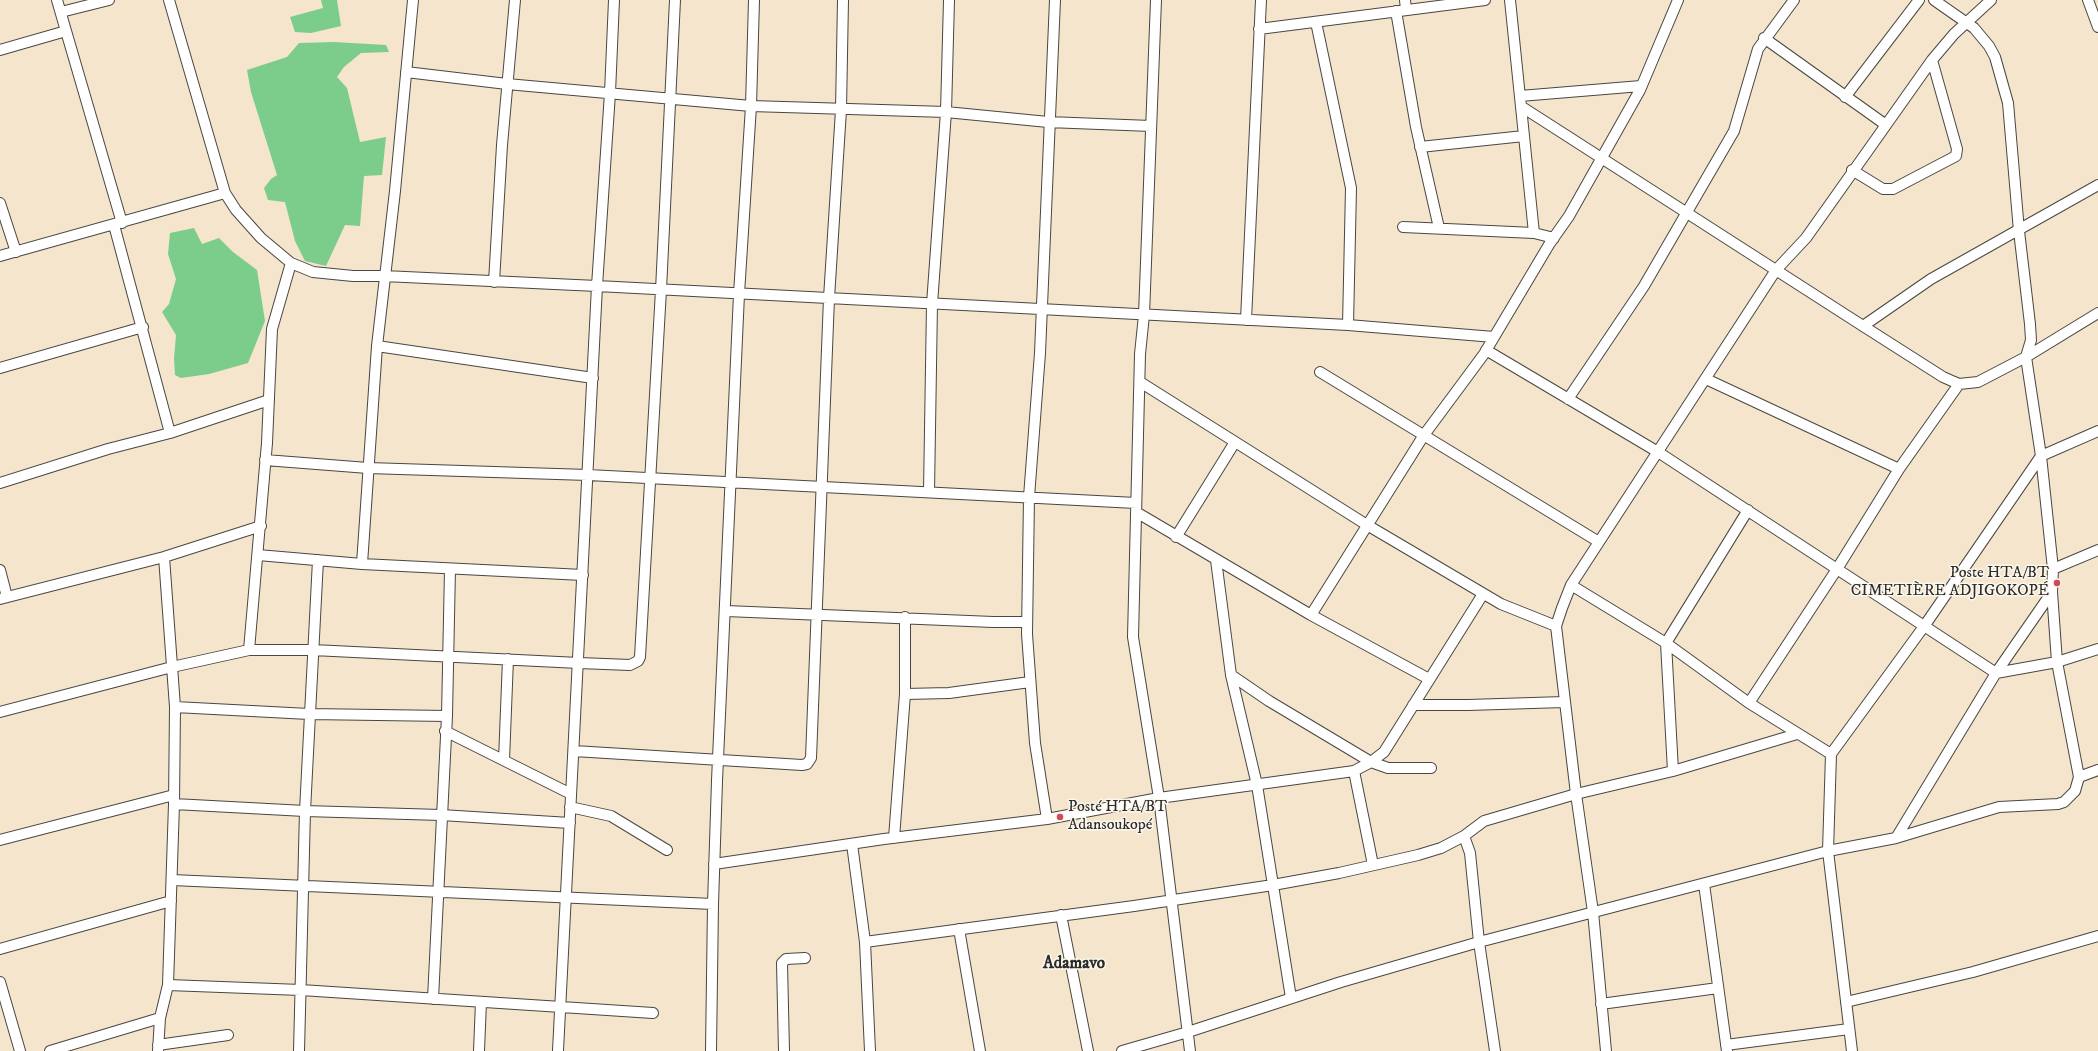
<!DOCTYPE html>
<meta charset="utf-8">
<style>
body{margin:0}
canvas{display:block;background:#f4e5cc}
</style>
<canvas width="2098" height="1051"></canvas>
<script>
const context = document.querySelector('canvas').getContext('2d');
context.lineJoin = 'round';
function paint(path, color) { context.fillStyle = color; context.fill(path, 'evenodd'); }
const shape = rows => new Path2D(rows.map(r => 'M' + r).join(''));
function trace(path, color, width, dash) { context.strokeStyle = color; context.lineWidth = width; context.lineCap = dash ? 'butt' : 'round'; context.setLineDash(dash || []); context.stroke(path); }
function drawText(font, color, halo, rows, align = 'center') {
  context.font = font + ' "IM FELL DW Pica",serif'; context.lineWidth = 3; context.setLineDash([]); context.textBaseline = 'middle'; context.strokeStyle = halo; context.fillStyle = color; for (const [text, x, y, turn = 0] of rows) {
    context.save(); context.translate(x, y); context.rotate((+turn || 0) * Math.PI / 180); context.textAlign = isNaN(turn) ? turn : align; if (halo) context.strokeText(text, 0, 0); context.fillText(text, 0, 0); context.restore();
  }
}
const green = shape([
 [321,0,337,0,341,26,311,33,295,32,290,17,323,8],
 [334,42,386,45,389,52,361,53,344,67,337,77,347,88,360,142,386,137,382,175,364,176,360,226,345,225,326,266,305,261,295,241,285,202,268,200,264,188,271,179,277,175,251,92,247,70,287,57,299,43],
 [194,228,202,244,219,238,233,252,257,270,265,321,248,363,209,374,181,378,175,375,174,359,176,335,162,312,169,304,176,279,168,254,170,233]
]);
const minor = shape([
 [57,0,122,223],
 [169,0,225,193,236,210,261,238,291,263,313,272,353,276,384,276,597,286,1348,325,1494,337],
 [1156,0,1144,315,1140,354,1133,637,1159,798,1190,1051],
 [1405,0,1406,10],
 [1510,0,1534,233],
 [2088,0,2098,27],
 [1396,11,1416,127,1439,228],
 [61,12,109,0],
 [1316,22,1351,188,1348,325],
 [1259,29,1485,0],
 [1764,38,1886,125],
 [0,50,66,31],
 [406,72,507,84,751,106,946,112,1048,122,1151,126],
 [1520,96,1641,86],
 [1845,97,1919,0],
 [1522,107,1863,326,1943,377,1959,384,1978,382,2026,357,2098,313],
 [1420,147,1524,136],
 [1852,170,1883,189,1893,189,1956,156,1957,149,1932,60],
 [0,203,16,252],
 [114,225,170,433],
 [1403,227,1534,233,1554,238],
 [0,256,225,193],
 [494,282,502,145,515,0],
 [1246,320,1261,0],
 [1863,326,1931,279,2098,185],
 [377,346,593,378],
 [1486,350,1658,452,1996,673,2057,662,2098,649],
 [0,368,143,327],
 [1320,372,1599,542],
 [1706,379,1899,469],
 [1140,382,1367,525,1501,604,1556,626],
 [1568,399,1644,286,1734,131,1758,49,1794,0],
 [265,460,368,468,588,475,1136,503],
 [0,483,108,449,170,433,269,400],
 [929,492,932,304,946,112,949,0],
 [1136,512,1311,615,1429,679],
 [1176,537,1235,442],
 [258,555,362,564,583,575],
 [1216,560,1231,675,1257,785,1291,998],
 [362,564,377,346,395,191,413,0],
 [2053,569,2098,550],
 [0,570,7,597],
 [1571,585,1666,643,1749,703,1831,754],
 [0,599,164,557,261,526],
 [726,611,993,622,1027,622],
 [1311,615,1424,435,1484,354,1550,243,1569,216,1640,90,1678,0],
 [249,650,267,443,272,329,291,263],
 [1231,675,1269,701,1371,762,1388,768,1431,768],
 [905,694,949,693,1030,682],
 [1749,703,1837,569,1899,469,1959,384],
 [1413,705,1468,705,1564,702],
 [175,707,309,714,447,716],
 [0,712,172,667,249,650,313,650,579,663,630,665,638,661,640,657,661,290,675,0],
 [445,731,571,794],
 [574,751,802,765,807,764,811,758,829,298,841,110,843,0],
 [504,760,508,659],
 [1354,771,1373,865],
 [1673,771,1666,643,1748,510],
 [2079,777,2098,770],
 [174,804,305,811,441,815,570,823],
 [570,807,611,816,667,850],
 [1047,819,1035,743,1027,634,1029,497,1040,353,1055,0],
 [894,838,905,694,905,617],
 [1896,838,1996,673,2052,592],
 [0,840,174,795],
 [852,844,865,942,870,1051],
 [714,864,884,839,1047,819,1159,798,1354,771,1371,762,1384,752,1483,594],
 [172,880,713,904],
 [1704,884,1727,1051],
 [1061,915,1088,1051],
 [959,929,980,1051],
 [865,942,1134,906,1273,885,1339,873,1418,855,1441,848,1464,836],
 [0,949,171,901],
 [0,982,20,1051],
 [168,985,301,990,653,1013],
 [433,999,447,716,450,569],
 [1846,1002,1973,972,2098,936],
 [1601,1004,1718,988],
 [158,1045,228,1035],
 [1726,1045,1849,1029],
 [50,1051,160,1018],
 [158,1051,160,1018,168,985,174,804,175,707,164,557],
 [299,1051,305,811,318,560],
 [479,1051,481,1002],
 [558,1051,597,286,610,93,614,0],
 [711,1051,713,904,717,781,739,294,751,106,754,0],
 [784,1051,782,963,786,959,805,958],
 [1122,1051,1188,1032,1341,982,1479,942,1828,851,1896,838,1999,807,2058,804,2064,802,2075,791,2079,777,2057,662,2052,592,2053,569,2041,456,2026,357,2031,340,2030,324,2019,231,2008,103,1995,57,1989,46,1974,28,1934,0],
 [1495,1051,1479,942,1470,853,1464,836,1484,821,1576,794,1673,771,1797,734],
 [1606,1051,1593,912,1576,794,1556,626,1562,608,1571,585,1776,270,1806,238,1932,60,1954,34,1991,0],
 [1852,1051,1828,851,1831,754,1925,625,2041,456,2098,431]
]);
const markers = [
 [2057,583,4,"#d1495b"],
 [1060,817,4,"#d1495b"]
];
const poiNames = [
 ["Poste HTA/BT",2049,574],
 ["CIMETIÈRE ADJIGOKOPÉ",2049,592],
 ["Posté HTA/BT",1068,808,"left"],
 ["Adansoukopé",1068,826,"left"]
];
const neighbourhoodNames = [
 ["Adamavo",1074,964]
];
paint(green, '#7ccc8c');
trace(minor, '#494743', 12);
trace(minor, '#fff', 10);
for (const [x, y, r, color] of markers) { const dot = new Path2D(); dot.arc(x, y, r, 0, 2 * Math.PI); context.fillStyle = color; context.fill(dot); trace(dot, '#fbf7ec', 1.5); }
drawText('16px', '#2b2b2b', '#fbf7ec', poiNames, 'right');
drawText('bold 17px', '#2b2b2b', '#fbf7ec', neighbourhoodNames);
</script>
